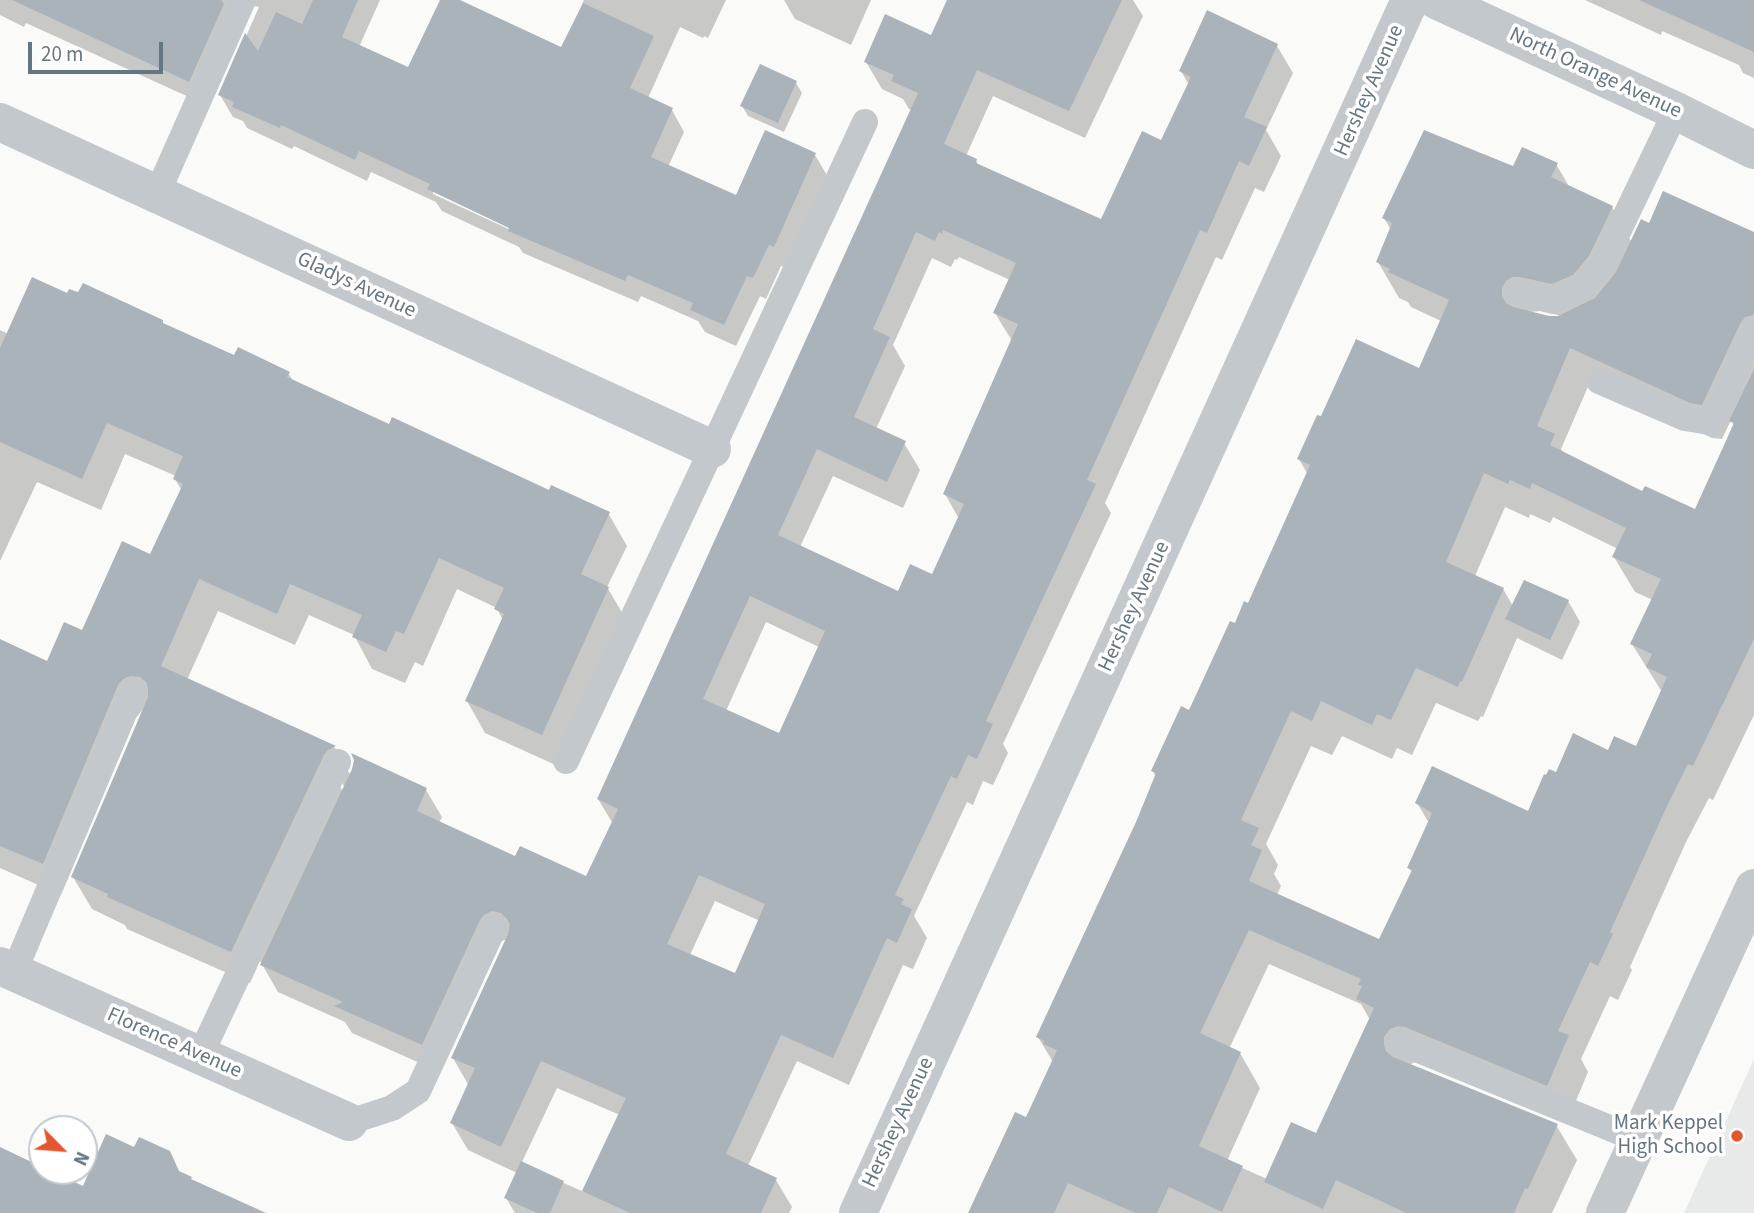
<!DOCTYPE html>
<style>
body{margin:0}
#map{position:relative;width:1754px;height:1213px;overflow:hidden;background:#fafaf8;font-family:"Source Sans 3",sans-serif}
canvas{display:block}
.north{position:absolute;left:28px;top:1115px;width:70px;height:70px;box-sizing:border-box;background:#fff;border:2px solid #c1c8cd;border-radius:50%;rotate:115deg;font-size:19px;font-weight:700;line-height:28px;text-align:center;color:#657683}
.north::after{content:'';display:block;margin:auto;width:24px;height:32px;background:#e4572e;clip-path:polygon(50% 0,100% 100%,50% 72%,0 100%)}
.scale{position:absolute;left:28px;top:42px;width:135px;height:32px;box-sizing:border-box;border:4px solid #657683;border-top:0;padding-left:9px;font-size:21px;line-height:24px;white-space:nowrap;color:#657683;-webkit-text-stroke:5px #fff;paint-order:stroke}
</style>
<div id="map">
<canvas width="1754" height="1213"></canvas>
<div class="north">N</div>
<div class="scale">20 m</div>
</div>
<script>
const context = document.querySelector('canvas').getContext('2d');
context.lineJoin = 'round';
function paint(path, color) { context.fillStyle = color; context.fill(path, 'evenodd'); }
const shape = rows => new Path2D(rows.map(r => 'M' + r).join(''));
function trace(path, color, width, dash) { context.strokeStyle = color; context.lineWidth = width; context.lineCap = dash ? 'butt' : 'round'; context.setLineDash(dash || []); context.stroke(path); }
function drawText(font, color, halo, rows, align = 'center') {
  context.font = font + ' "Source Sans 3",sans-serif'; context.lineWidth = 7; context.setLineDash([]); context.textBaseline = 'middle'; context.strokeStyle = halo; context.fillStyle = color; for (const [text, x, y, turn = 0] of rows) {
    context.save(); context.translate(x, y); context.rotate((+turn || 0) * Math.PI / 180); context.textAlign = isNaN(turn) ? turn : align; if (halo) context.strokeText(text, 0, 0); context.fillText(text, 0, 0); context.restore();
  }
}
const built = shape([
 [1754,1059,1754,1213,1684,1213]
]);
const shadow = shape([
 [0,0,380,0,359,47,409,69,447,0,456,0,562,50,584,0,726,0,708,38,704,36,703,38,680,27,648,98,672,110,684,132,668,167,737,197,815,155,828,177,786,268,781,266,766,299,760,296,736,346,705,332,698,321,641,296,638,302,523,253,519,247,442,211,436,202,371,172,367,181,294,146,292,149,247,128,243,121,233,117,220,95,259,7,254,6,202,103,26,23,24,27,0,15],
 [433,190,518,230,517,233,433,194],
 [784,0,871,0,851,45,795,19],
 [949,0,1133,0,1143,16,1085,138,993,96,966,156,976,161,979,166,1101,221,1162,142,1189,85,1181,71,1277,46,1293,73,1266,130,1281,156,1264,192,1255,188,1222,260,1216,257,1105,503,1111,513,1003,744,1008,753,993,785,983,781,973,805,967,802,914,916,927,938,913,969,903,965,849,1085,797,1061,748,1166,776,1180,792,1207,789,1213,515,1213,506,1198,517,1173,468,1150,452,1123,469,1086,453,1058,508,939,501,941,438,1071,352,1033,345,1022,278,992,260,961,250,983,127,929,125,925,92,909,73,877,143,709,136,718,61,895,0,868,0,641,47,663,83,633,151,556,182,491,175,479,176,476,125,454,101,510,37,482,0,561,0,330,8,334,68,295,164,325,235,357,288,373,294,382,390,426,550,492,608,513,627,546,607,587,627,621,560,767,485,733,467,701,503,621,497,608,457,589,423,666,415,662,405,683,372,669,354,635,309,615,295,645,218,611,187,680,335,748,351,776,426,790,442,817,439,823,516,858,587,878,613,824,598,799,913,110,909,109,903,99,882,89,866,62,932,38],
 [959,257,1010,280,995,313,1012,341,945,494,959,519,933,576,899,593,800,547,833,476,903,508,920,470,904,443,876,429,905,366,893,345,932,258,951,267,955,259,957,260],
 [766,622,819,647,780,735,726,711],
 [329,767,333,767,349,795,346,797],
 [715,901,760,921,736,975,690,955],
 [557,1088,620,1115,584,1192,521,1164],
 [1585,0,1754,0,1754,78,1743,73,1739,65,1662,31,1661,35],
 [796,83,802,93,784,132,748,116,742,106],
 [1556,164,1570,188,1612,207,1632,243,1649,225,1754,234,1754,715,1713,800,1709,798,1686,842,1630,967,1632,970,1618,1000,1610,996,1581,1059,1588,1072,1568,1120,1417,1061,1409,1065,1556,1125,1577,1160,1552,1213,970,1213,1026,1119,1053,1062,1038,1037,1138,822,1156,777,1153,771,1190,712,1236,625,1249,605,1308,475,1299,459,1420,370,1441,321,1411,307,1408,302,1399,298,1378,262,1391,230,1384,218,1514,168],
 [1541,311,1562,316,1549,318,1529,312],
 [1590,382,1712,438,1722,439,1731,420,1734,426,1696,511,1643,494,1564,454,1561,449],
 [1505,507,1529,518,1530,514,1550,523,1553,517,1618,549,1614,557,1635,592,1653,600,1632,644,1662,692,1637,748,1609,752,1557,775,1528,813,1417,803,1429,823,1409,868,1412,873,1380,941,1277,895,1281,886,1274,874,1278,865,1266,844,1311,746,1332,755,1342,736,1392,759,1397,748,1412,755,1436,703,1478,721,1481,716,1483,717,1517,638,1562,660,1580,622,1568,601,1513,606,1503,589,1475,576],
 [1269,964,1361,1004,1370,1020,1317,1135,1267,1179,1227,1161,1260,1088,1240,1053,1229,1049]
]);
const building = shape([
 [12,0,221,0,224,4,189,82],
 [313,0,358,0,342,37,408,67,440,0,460,0,561,47,583,3,654,36,630,88,673,108,651,157,736,195,765,130,816,153,774,247,769,245,753,278,747,276,724,325,690,310,693,303,628,275,625,281,508,231,509,228,427,189,430,184,359,151,355,160,281,125,280,128,232,107,234,102,218,95,245,33,258,51,276,12,302,24],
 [947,0,1122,0,1069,111,977,70,944,144,977,159,976,163,1101,219,1142,131,1161,140,1191,77,1179,71,1207,10,1278,44,1244,117,1267,127,1249,166,1239,161,1207,233,1200,230,1087,480,1096,484,986,721,993,724,977,759,968,755,957,779,951,776,895,895,904,899,901,904,912,909,897,943,887,938,833,1058,781,1035,726,1154,777,1178,761,1213,630,1213,582,1191,626,1098,541,1061,501,1147,450,1123,475,1068,451,1058,508,934,510,925,507,919,501,913,492,911,484,915,480,920,422,1045,334,1006,343,1002,260,965,352,769,354,760,351,753,427,788,417,811,515,856,520,846,586,876,618,809,597,799,918,93,891,81,894,75,864,62,885,14,931,35],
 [943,230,1016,263,993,313,1018,324,943,494,964,504,932,574,910,564,898,591,778,535,817,449,887,482,906,441,854,417,890,337,873,329,916,232,935,241,939,232,942,234],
 [750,596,825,631,779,733,703,699],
 [699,875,765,904,735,973,667,944],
 [1639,0,1754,0,1754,52],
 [760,64,797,81,778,123,740,106],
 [1424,130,1513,166,1522,147,1558,163,1551,177,1613,206,1589,256,1573,275,1552,284,1520,277,1512,277,1506,281,1502,288,1502,296,1506,303,1513,307,1549,316,1558,316,1595,298,1616,272,1641,219,1649,223,1663,191,1754,232,1754,315,1745,317,1740,324,1702,405,1690,403,1570,348,1537,426,1555,434,1550,445,1642,491,1645,486,1695,509,1734,423,1729,421,1754,369,1754,639,1693,766,1688,764,1667,806,1610,932,1613,934,1598,966,1590,962,1558,1031,1569,1035,1547,1086,1405,1027,1398,1026,1390,1029,1384,1037,1384,1045,1386,1051,1393,1057,1558,1124,1528,1189,1525,1188,1514,1213,1406,1213,1336,1180,1323,1209,1264,1182,1291,1122,1316,1133,1374,1008,1356,999,1362,986,1358,985,1361,979,1249,930,1200,1033,1241,1052,1199,1146,1243,1166,1222,1212,1169,1187,1157,1213,1135,1213,1068,1183,1054,1213,968,1213,1015,1112,1026,1117,1057,1050,1043,1044,1044,1041,1036,1037,1136,822,1156,773,1151,771,1181,706,1189,710,1230,621,1235,623,1244,601,1248,603,1310,465,1297,459,1317,415,1321,416,1356,339,1419,368,1449,300,1388,272,1390,269,1376,262,1392,223,1382,218],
 [1484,473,1508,484,1510,480,1530,489,1532,483,1626,528,1612,557,1661,579,1630,644,1652,654,1646,667,1667,677,1636,746,1614,736,1608,750,1573,733,1556,772,1549,769,1546,775,1544,774,1528,811,1432,766,1415,803,1432,813,1407,868,1412,870,1379,939,1249,881,1262,850,1251,845,1259,828,1241,820,1291,711,1312,721,1321,701,1372,725,1377,714,1391,720,1416,668,1458,687,1460,681,1462,682,1504,588,1446,562],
 [32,277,67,293,69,289,78,292,83,283,163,320,163,323,234,355,238,347,290,372,287,377,389,424,392,417,549,490,551,485,610,512,581,574,609,587,542,735,465,701,504,614,494,609,504,588,439,558,404,634,396,631,386,652,352,637,362,615,290,584,277,614,199,579,161,666,336,746,328,750,324,755,231,952,107,897,108,894,71,877,148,697,148,688,146,682,140,677,130,676,123,679,118,685,43,864,0,846,0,639,47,661,64,622,82,630,122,541,150,554,183,484,173,479,183,456,107,423,82,479,0,442,0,348],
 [1524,580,1569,600,1550,640,1505,619],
 [106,1134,134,1147,139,1137,170,1151,179,1171,192,1177,191,1179,266,1213,0,1213,0,1147,42,1167,42,1171,51,1171,83,1186],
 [521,1161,564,1181,550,1213,537,1213,504,1198]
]);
const service = shape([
 [157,194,243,0],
 [1517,292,1553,301,1583,288,1602,265,1676,111],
 [1599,381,1685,418,1709,422,1721,404,1754,330],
 [566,761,865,122],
 [14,972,133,691],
 [1399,1042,1639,1140],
 [200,1056,338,762],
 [349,1122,392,1108,418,1091,494,927]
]);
const minor = shape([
 [0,122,712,449],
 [0,966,349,1122],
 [858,1213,1410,0]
]);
const tertiary = shape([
 [1436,0,1676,111,1754,150],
 [1605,1213,1754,888]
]);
const markers = [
 [1737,1136,7,"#e4572e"]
];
const streetNames = [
 ["North Orange Avenue",1595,74,25],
 ["Hershey Avenue",1370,91,-66],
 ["Gladys Avenue",356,286,25],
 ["Hershey Avenue",1135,607,-65],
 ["Florence Avenue",174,1044,24],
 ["Hershey Avenue",899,1123,-65]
];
const poiNames = [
 ["Mark Keppel",1723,1124],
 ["High School",1723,1148]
];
paint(built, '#e8e9e9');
paint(shadow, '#0003');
paint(building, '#aab3b9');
trace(service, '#c3c8cc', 26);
trace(minor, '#c3c8cc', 38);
trace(tertiary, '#c3c8cc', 38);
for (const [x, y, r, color] of markers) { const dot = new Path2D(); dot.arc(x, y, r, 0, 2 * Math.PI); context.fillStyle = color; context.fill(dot); trace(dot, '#fff', 2.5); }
drawText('21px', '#657683', '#fff', streetNames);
drawText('21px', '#657683', '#fff', poiNames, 'right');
</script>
